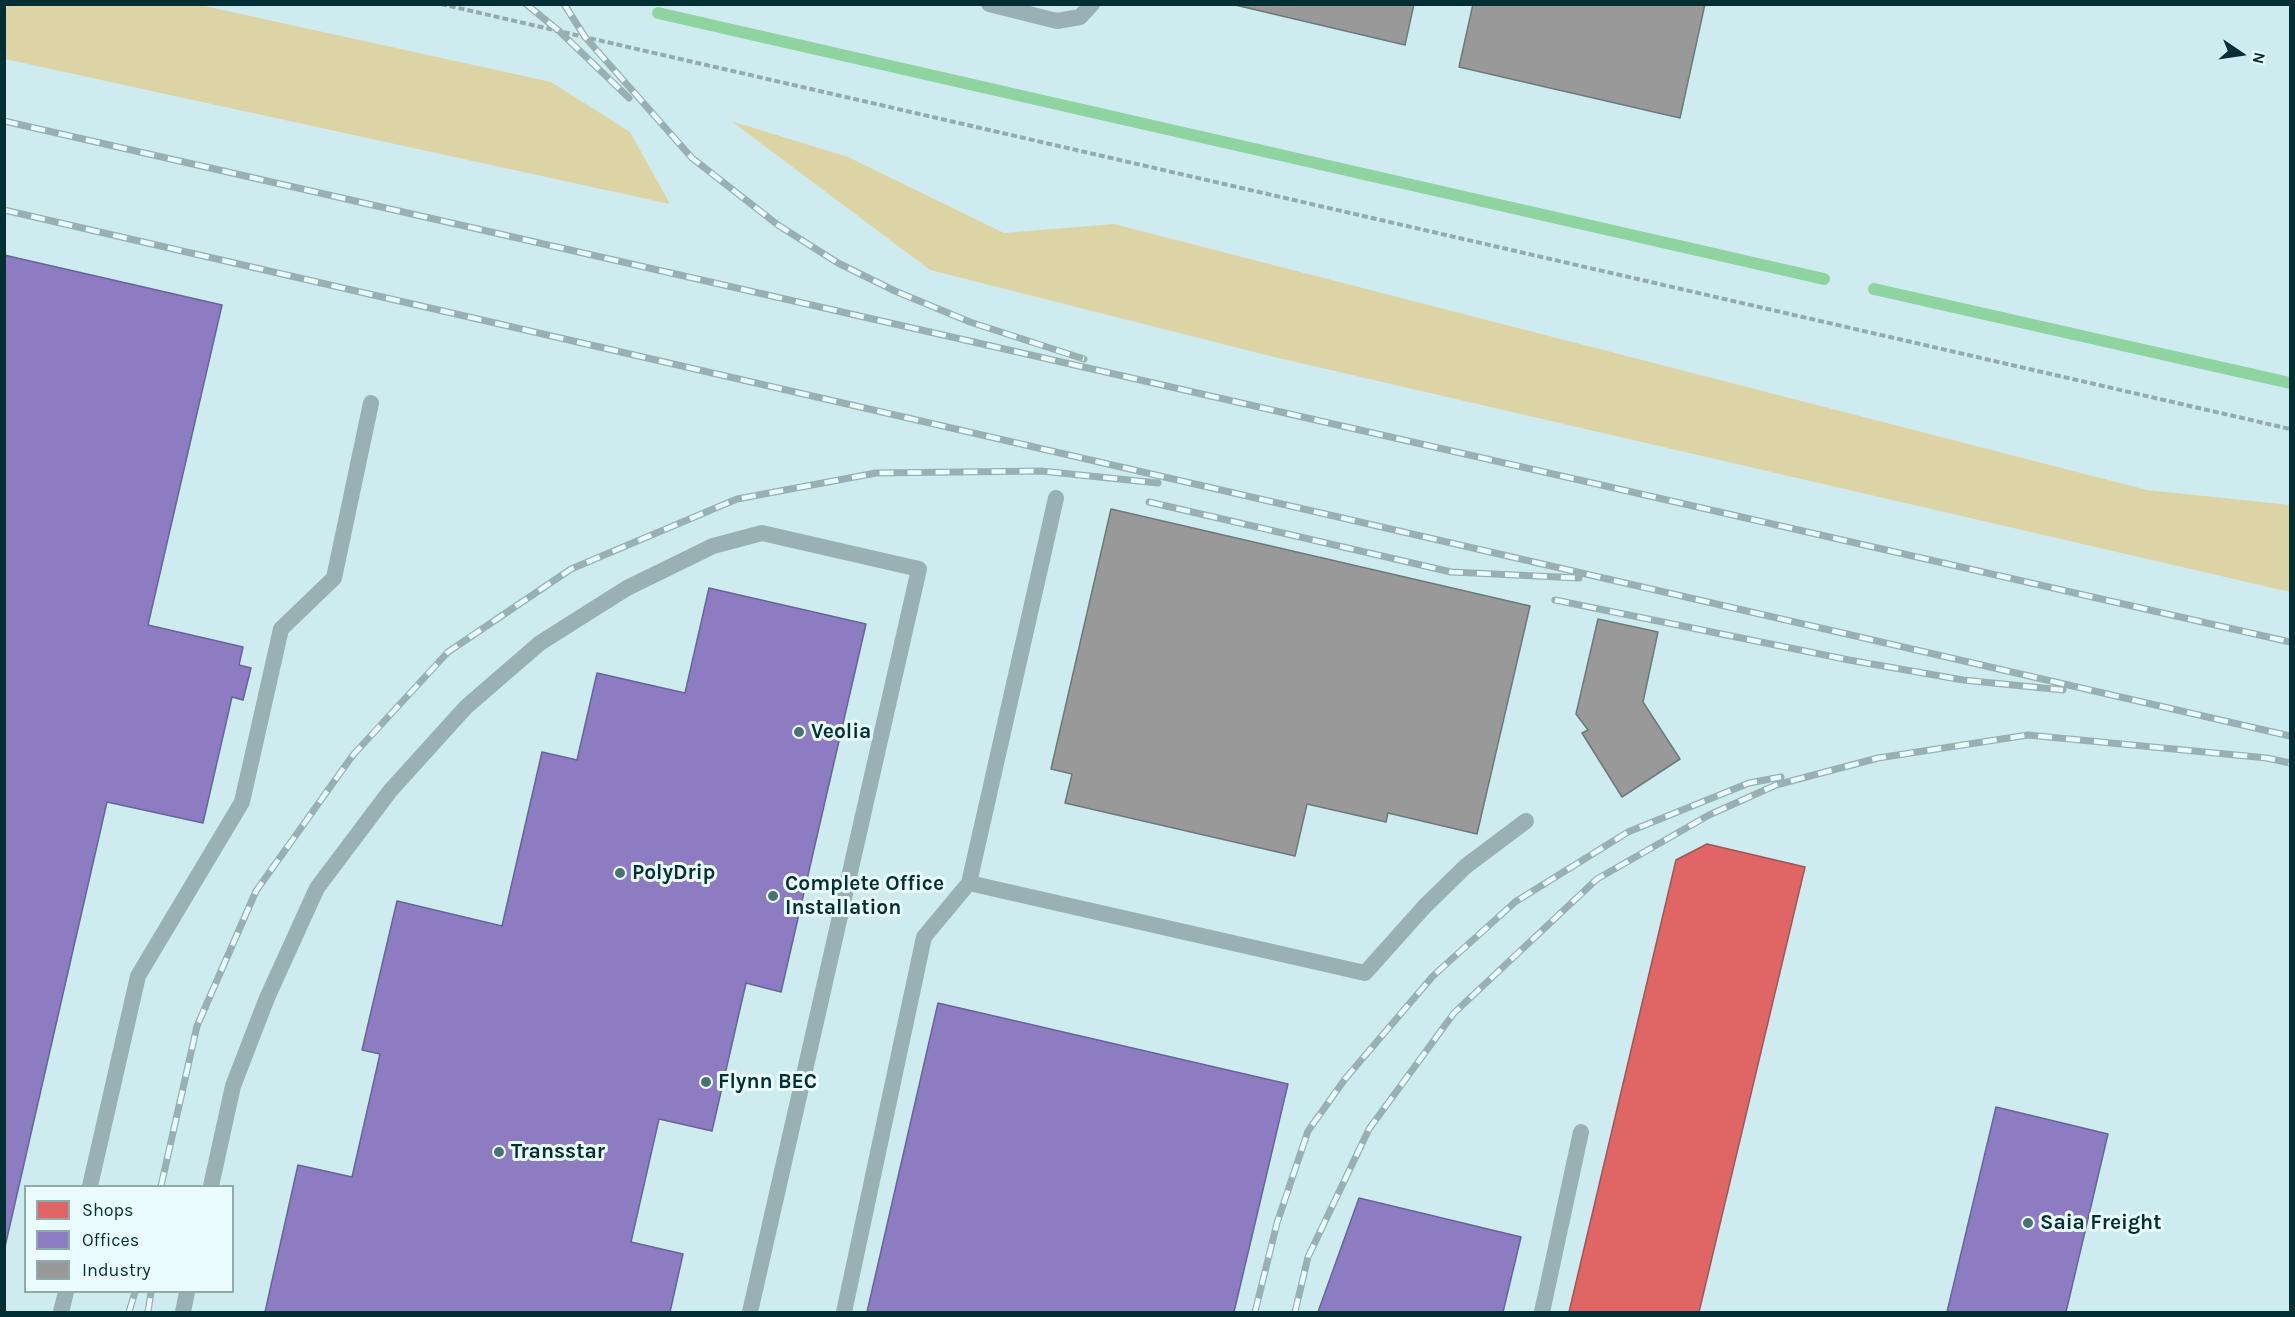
<!DOCTYPE html>
<style>
body{margin:0}
#map{position:relative;width:2295px;height:1317px;overflow:hidden;background:#ceecf0;font-family:Karla,sans-serif}
canvas{display:block}
.frame{position:absolute;inset:0;border:6px solid #022f34;pointer-events:none}
.legend{position:absolute;left:24px;top:1185px;width:210px;height:108px;box-sizing:border-box;background:#ebfcfe;border:2px solid #8eaaad;margin:0;padding:8px 10px;list-style:none;font-size:18px;color:#022f34}
.legend li{display:flex;align-items:center;gap:12px;height:30px}
.legend b{width:30px;border:2px solid #8eaaad}
.north{position:absolute;left:2211px;top:24px;width:60px;height:60px;-webkit-text-stroke:4px #ebfcfe;paint-order:stroke;rotate:103deg;font-size:16px;font-weight:700;line-height:24px;text-align:center;color:#022f34}
.north::after{content:'';display:block;margin:auto;width:21px;height:27px;background:#022f34;clip-path:polygon(50% 0,100% 100%,50% 72%,0 100%)}
</style>
<div id="map">
<canvas width="2295" height="1317"></canvas>
<div class="frame"></div>
<ul class="legend">
<li><b style="height:16px;background:#e06666"></b>Shops</li>
<li><b style="height:16px;background:#8e7cc3"></b>Offices</li>
<li><b style="height:16px;background:#999"></b>Industry</li>
</ul>
<div class="north">N</div>
</div>
<script>
const context = document.querySelector('canvas').getContext('2d');
context.lineJoin = 'round';
function paint(path, color) { context.fillStyle = color; context.fill(path, 'evenodd'); }
const shape = rows => new Path2D(rows.map(r => 'M' + r).join(''));
function trace(path, color, width, dash) { context.strokeStyle = color; context.lineWidth = width; context.lineCap = dash ? 'butt' : 'round'; context.setLineDash(dash || []); context.stroke(path); }
function drawText(font, color, halo, rows, align = 'center') {
  context.font = font + ' Karla,sans-serif'; context.lineWidth = 6; context.setLineDash([]); context.textBaseline = 'middle'; context.strokeStyle = halo; context.fillStyle = color; for (const [text, x, y, turn = 0] of rows) {
    context.save(); context.translate(x, y); context.rotate((+turn || 0) * Math.PI / 180); context.textAlign = isNaN(turn) ? turn : align; if (halo) context.strokeText(text, 0, 0); context.fillText(text, 0, 0); context.restore();
  }
}
const green = shape([
 [5,4,200,5,551,82,630,132,670,204,5,59],
 [731,121,848,157,1004,233,1114,224,2147,490,2290,505,2290,592,1270,356,930,270]
]);
const shops = shape([
 [1707,844,1805,867,1699,1312,1569,1312,1676,860,1707,844]
]);
const offices = shape([
 [4,255,222,305,148,625,243,647,239,665,251,668,243,700,232,697,203,823,107,802,4,1251,4,255],
 [709,588,866,624,781,992,746,983,712,1131,659,1119,631,1242,683,1254,670,1312,265,1312,298,1165,352,1177,380,1054,362,1050,397,901,502,926,542,752,577,760,597,673,685,693,709,588],
 [938,1003,1288,1084,1234,1312,867,1312,938,1003],
 [1996,1107,2108,1134,2066,1312,1947,1312,1996,1107],
 [1359,1198,1521,1237,1503,1312,1318,1312,1359,1198]
]);
const industry = shape([
 [1231,4,1414,4,1405,45,1231,4],
 [1473,4,1705,4,1680,118,1459,67,1473,4],
 [1111,509,1530,606,1477,834,1388,813,1386,822,1307,804,1295,856,1065,803,1072,774,1051,769,1111,509],
 [1598,619,1658,632,1643,702,1680,759,1622,797,1582,733,1588,730,1576,714,1598,619]
]);
const stream = shape([
 [658,13,1824,279],
 [1874,289,2290,383]
]);
const path = shape([
 [441,4,2290,429]
]);
const lane = shape([
 [989,4,1057,21,1080,17,1092,4],
 [1056,498,969,883,1365,973,1425,906,1466,866,1526,821],
 [90,1186,138,976,242,802,281,629,334,578,371,403],
 [211,1186,233,1086,267,998,317,888,390,791,466,707,540,643,627,588,713,546,762,533,919,569,750,1312],
 [61,1312,66,1292],
 [183,1312,187,1292],
 [844,1312,924,937,969,883],
 [1542,1312,1581,1132]
]);
const rail = shape([
 [526,4,559,31,629,98],
 [564,4,585,37,692,158,778,225,838,263,895,291,970,322,1084,359],
 [4,121,2290,642],
 [4,210,2290,736],
 [1149,502,1451,572,1579,578],
 [1555,600,1849,660,1963,680,2063,690],
 [161,1186,197,1026,256,891,353,755,448,652,571,569,737,499,876,473,1041,471,1158,483],
 [129,1312,135,1292],
 [148,1312,151,1292],
 [1255,1312,1277,1223,1308,1131,1345,1079,1433,976,1515,902,1628,832,1749,783,1781,777],
 [1295,1312,1308,1257,1369,1129,1454,1013,1597,879,1709,815,1776,785,1878,758,2028,735,2267,758,2290,763]
]);
const markers = [
 [799,732,6,"#497176"],
 [620,873,6,"#497176"],
 [773,896,6,"#497176"],
 [706,1082,6,"#497176"],
 [499,1152,6,"#497176"],
 [2028,1223,6,"#497176"]
];
const poiNames = [
 ["Veolia",811,732],
 ["PolyDrip",632,873],
 ["Complete Office",785,884],
 ["Installation",785,908],
 ["Flynn BEC",718,1082],
 ["Transstar",511,1152],
 ["Saia Freight",2040,1223]
];
paint(green, '#dcd4a4');
paint(shops, '#e06666');
trace(shops, '#9d5657', 1.5);
paint(offices, '#8e7cc3');
trace(offices, '#646598', 1.5);
paint(industry, '#999');
trace(industry, '#6c797b', 1.5);
trace(stream, '#8fd3a0', 12);
trace(path, '#94aaad', 4, [6, 3]);
trace(lane, '#99b0b4', 16);
trace(rail, '#98b0b4', 7);
trace(rail, '#ebfcfe', 4.5, [14]);
for (const [x, y, r, color] of markers) { const dot = new Path2D(); dot.arc(x, y, r, 0, 2 * Math.PI); context.fillStyle = color; context.fill(dot); trace(dot, '#ebfcfe', 2); }
drawText('bold 21px', '#022f34', '#ebfcfe', poiNames, 'left');
</script>
